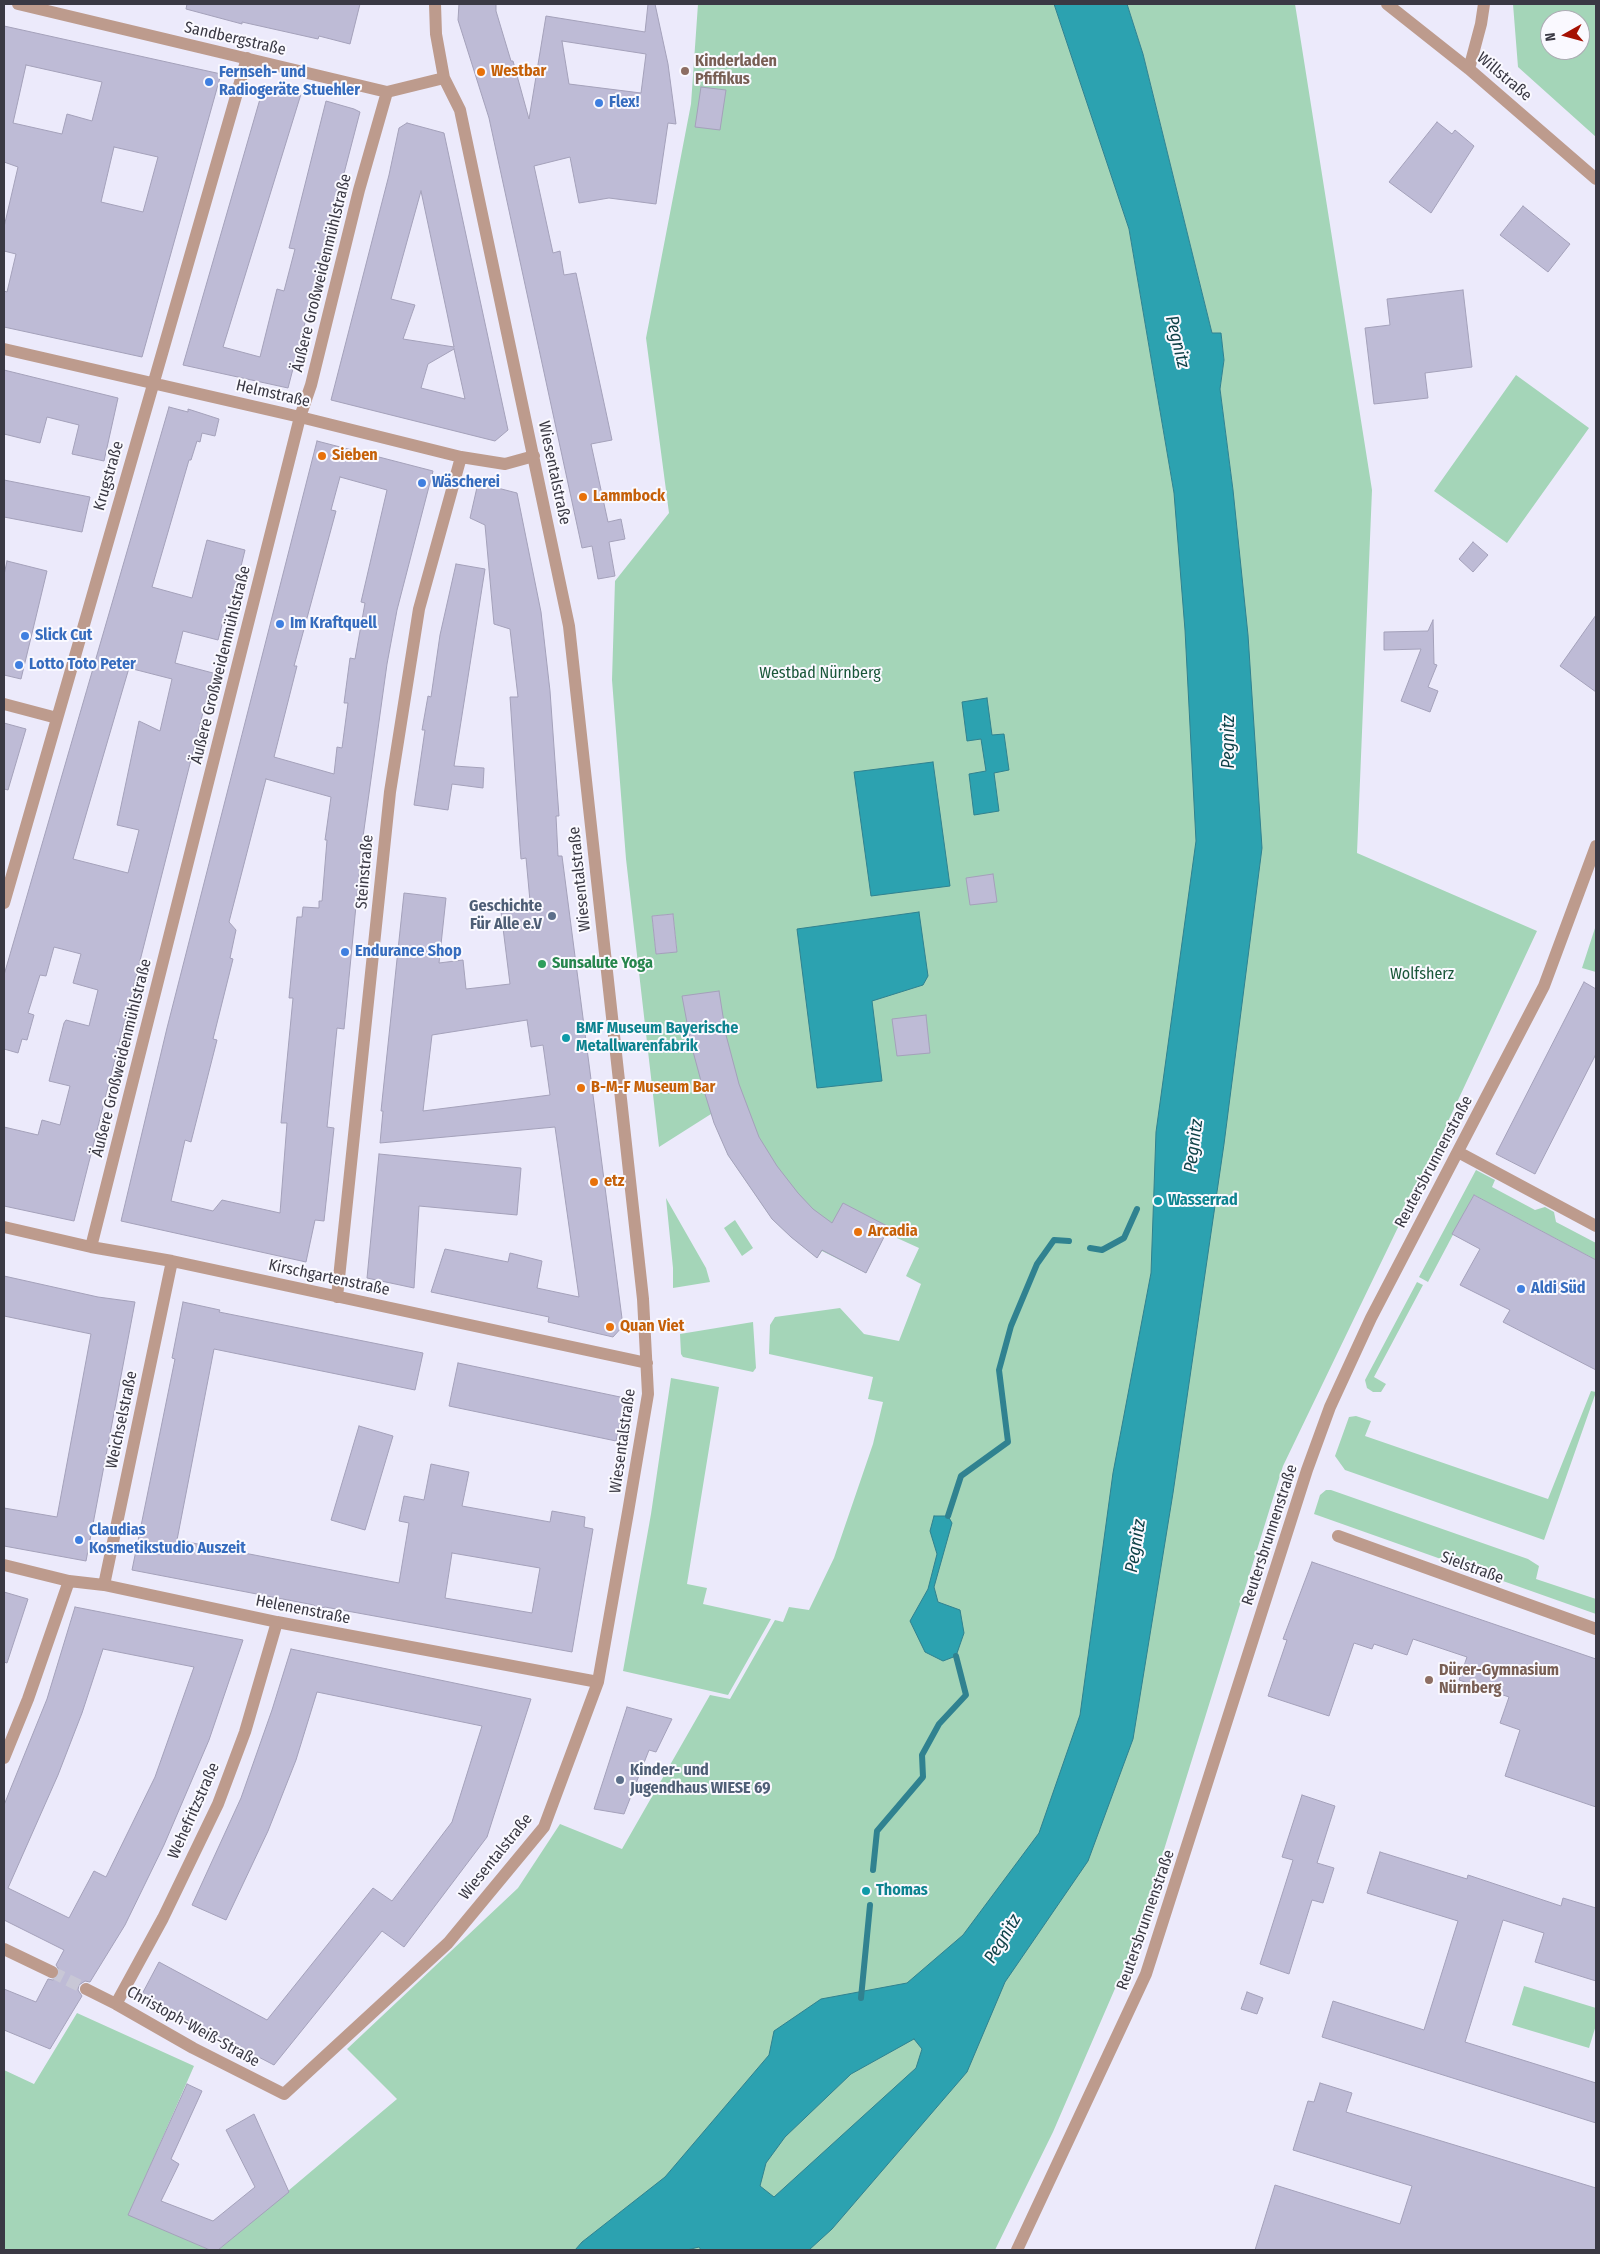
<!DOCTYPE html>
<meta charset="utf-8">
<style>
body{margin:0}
#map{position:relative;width:1600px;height:2254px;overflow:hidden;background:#eceafb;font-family:"Fira Sans Condensed",sans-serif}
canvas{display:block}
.frame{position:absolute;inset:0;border:5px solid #3a3944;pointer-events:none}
.north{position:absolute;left:1540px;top:10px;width:50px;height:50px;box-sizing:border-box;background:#faf9ff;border:1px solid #adacb4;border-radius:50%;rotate:263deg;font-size:14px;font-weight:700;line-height:20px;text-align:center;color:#3a3944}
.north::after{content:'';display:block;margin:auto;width:18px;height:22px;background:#a51103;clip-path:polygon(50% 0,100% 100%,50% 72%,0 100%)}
</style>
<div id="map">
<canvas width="1600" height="2254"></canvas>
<div class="frame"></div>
<div class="north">N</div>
</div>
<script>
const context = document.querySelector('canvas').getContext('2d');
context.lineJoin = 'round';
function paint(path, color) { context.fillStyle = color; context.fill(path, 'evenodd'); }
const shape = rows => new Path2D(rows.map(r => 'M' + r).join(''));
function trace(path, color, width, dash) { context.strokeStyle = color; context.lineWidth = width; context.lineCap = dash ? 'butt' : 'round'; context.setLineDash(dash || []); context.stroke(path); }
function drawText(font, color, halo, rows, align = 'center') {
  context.font = font + ' "Fira Sans Condensed",sans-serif'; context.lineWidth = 4; context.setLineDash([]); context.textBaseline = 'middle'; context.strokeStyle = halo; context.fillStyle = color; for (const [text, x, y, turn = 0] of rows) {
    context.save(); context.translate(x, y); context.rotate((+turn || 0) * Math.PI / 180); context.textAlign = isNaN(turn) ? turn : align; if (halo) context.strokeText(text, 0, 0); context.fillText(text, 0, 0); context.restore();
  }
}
const green = shape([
 [698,4,1054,4,1129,229,1174,492,1233,490,1220,389,1224,359,1221,334,1212,333,1143,54,1127,4,1295,4,1372,490,1357,853,1537,931,1416,1190,1283,1466,1136,1940,1053,2132,995,2250,218,2250,397,2099,347,2049,518,1888,560,1824,622,1849,710,1695,730,1699,775,1620,783,1622,789,1607,809,1610,834,1558,873,1444,883,1402,868,1399,873,1377,769,1354,770,1325,775,1317,840,1308,864,1334,899,1341,921,1284,906,1276,919,1248,886,1233,866,1273,822,1251,817,1258,791,1237,772,1219,728,1155,711,1114,659,1147,626,859,612,680,615,581,669,513,646,338,691,104],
 [673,914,677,951,656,954,652,916],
 [1513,4,1596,4,1596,137,1518,67],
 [1550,20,1580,20,1580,50,1550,50],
 [1516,375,1589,428,1507,543,1434,491],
 [1596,925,1596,972,1582,968],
 [1476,1170,1495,1180,1492,1187,1535,1210,1545,1207,1554,1212,1556,1222,1596,1243,1596,1260,1474,1195,1428,1282,1419,1277],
 [666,1198,706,1268,710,1282,673,1288,673,1268],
 [735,1220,753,1248,742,1256,724,1228],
 [1417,1282,1423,1285,1374,1377,1386,1384,1381,1392,1373,1392,1367,1388,1365,1380],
 [753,1322,756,1368,753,1372,683,1357,681,1354,680,1334],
 [671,1378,719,1387,687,1584,707,1588,703,1604,771,1619,728,1695,623,1671,651,1514],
 [1591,1391,1596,1392,1544,1540,1345,1470,1335,1456,1349,1417,1356,1416,1371,1421,1365,1436,1548,1499],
 [1326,1490,1331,1490,1528,1559,1539,1566,1536,1579,1596,1599,1596,1614,1314,1514,1320,1495],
 [1524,1986,1596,2008,1596,2025,1589,2048,1512,2025],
 [77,2013,194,2066,129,2214,210,2250,4,2250,4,2070,34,2084]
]);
const water = shape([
 [1054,4,1127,4,1143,54,1212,333,1221,333,1224,360,1220,389,1233,490,1248,635,1262,848,1224,1144,1173,1493,1133,1739,1088,1861,1005,1982,967,2072,832,2229,809,2250,701,2250,699,2247,687,2250,575,2250,582,2242,665,2177,769,2055,774,2031,821,1999,907,1983,963,1935,1039,1833,1080,1715,1113,1473,1151,1273,1156,1132,1196,841,1185,630,1174,493,1129,229,1054,4],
 [914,2039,922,2049,916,2068,774,2197,760,2186,766,2163,785,2137,851,2074,914,2039],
 [987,698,992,735,1004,734,1009,770,994,773,999,811,974,815,969,774,986,771,981,739,967,741,962,702,987,698],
 [933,762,950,886,871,896,854,772,933,762],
 [919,912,928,976,923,985,872,1001,882,1081,817,1088,797,929,919,912],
 [934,1516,948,1516,952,1523,934,1587,938,1602,960,1610,964,1633,956,1656,943,1661,925,1652,910,1621,928,1589,937,1554,930,1531,934,1516]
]);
const stream = shape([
 [1090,1248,1102,1250,1124,1238,1137,1209],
 [948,1516,961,1476,1008,1442,999,1370,1011,1326,1037,1264,1054,1240,1069,1241],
 [873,1870,877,1831,923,1777,922,1755,939,1724,966,1695,956,1656],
 [861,1998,870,1905]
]);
const building = shape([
 [187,4,360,4,350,44,319,36,318,39,242,22,242,24,186,9,187,4],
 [459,4,496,4,496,11,511,61,513,61,529,119,546,16,645,32,648,4,655,4,668,64,676,124,668,123,656,204,609,198,579,203,570,157,534,166,553,253,560,251,564,275,576,273,612,440,591,444,608,522,621,519,625,539,609,542,615,576,598,579,592,546,582,548,489,118,458,20,459,4],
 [562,41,646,54,641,93,569,84,562,41],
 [4,26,221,74,142,357,4,327,4,291,7,292,16,254,4,251,4,227,18,167,4,162,4,26],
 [26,65,102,82,92,121,67,114,62,134,13,123,26,65],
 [114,147,158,157,143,212,101,202,114,147],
 [271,86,301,94,223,347,260,357,277,289,284,291,295,249,289,248,326,101,354,109,360,112,288,388,183,365,262,92,264,87,271,86],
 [701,87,726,90,720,130,695,127,701,87],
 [1437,122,1452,134,1455,130,1474,146,1431,213,1389,182,1437,122],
 [407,123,444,133,508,430,495,441,331,400,389,175,399,128,407,123],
 [421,191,447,313,454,347,403,339,415,305,391,299,421,191],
 [454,349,465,399,421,388,428,364,454,349],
 [1523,206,1570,244,1548,272,1500,235,1523,206],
 [1463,290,1472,367,1425,373,1428,398,1374,404,1365,328,1390,325,1387,299,1463,290],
 [4,370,118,398,104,461,72,454,79,425,47,417,40,443,4,434,4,370],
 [169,407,188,412,188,409,219,419,215,436,202,433,200,442,197,441,191,460,189,460,152,587,192,598,207,540,245,550,231,607,227,606,218,640,183,631,175,663,213,673,74,1221,4,1206,4,1127,38,1135,42,1120,60,1125,70,1086,49,1081,64,1023,66,1020,89,1026,98,990,73,983,81,954,54,947,46,976,40,975,28,1013,34,1015,27,1040,22,1039,18,1053,4,1049,4,975,169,407],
 [129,668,172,679,160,731,139,721,117,825,139,830,128,873,73,859,129,668],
 [317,441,433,471,397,610,387,664,362,844,344,1029,337,1028,327,1127,334,1128,324,1221,315,1220,306,1262,121,1221,167,1028,317,441],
 [340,477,387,490,361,602,365,603,355,659,350,658,344,703,348,703,342,748,337,747,334,774,274,757,297,666,294,666,336,511,331,510,340,477],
 [266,779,331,797,325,840,327,840,322,901,319,901,319,908,303,907,302,917,297,917,289,998,293,998,281,1123,287,1123,280,1213,222,1200,213,1211,171,1201,185,1140,191,1142,217,1040,213,1039,233,959,230,958,236,930,229,922,266,779],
 [4,480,90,497,82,532,4,517,4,480],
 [478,483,517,493,541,612,550,691,556,775,559,816,556,816,558,856,562,856,623,1326,613,1337,548,1322,549,1317,431,1292,445,1249,508,1262,510,1253,542,1261,537,1288,579,1297,555,1127,380,1143,383,1111,381,1111,404,893,446,898,439,963,463,960,466,989,510,984,500,904,530,901,526,858,521,859,520,846,510,697,518,697,510,629,494,624,485,525,470,518,478,483],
 [527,1020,531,1047,543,1045,550,1095,423,1111,432,1035,527,1020],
 [1473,542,1488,555,1473,572,1459,559,1473,542],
 [7,561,47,571,21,679,4,675,4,575,7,561],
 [456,564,485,569,454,766,484,768,483,788,452,784,448,810,414,805,425,730,422,730,428,696,431,697,440,635,456,564],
 [1596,615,1596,692,1560,666,1596,615],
 [1433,620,1434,664,1437,665,1428,687,1438,691,1430,712,1401,701,1421,649,1384,650,1384,632,1428,631,1433,620],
 [4,723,26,729,8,790,4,789,4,723],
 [993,874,997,902,970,905,966,878,993,874],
 [673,914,677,952,656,954,652,916,673,914],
 [1584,982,1596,989,1596,1054,1535,1174,1496,1154,1584,982],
 [719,991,726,1035,739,1084,759,1137,777,1166,798,1193,813,1209,832,1223,843,1203,889,1227,866,1273,822,1250,817,1258,791,1237,772,1219,728,1155,714,1123,701,1081,691,1044,682,996,719,991],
 [926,1015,930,1053,897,1056,892,1019,926,1015],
 [379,1154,521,1168,517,1215,419,1206,414,1288,367,1278,379,1154],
 [1474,1195,1596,1260,1596,1370,1503,1322,1510,1310,1460,1285,1480,1249,1452,1234,1474,1195],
 [4,1276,98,1297,135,1302,86,1561,4,1546,4,1508,57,1517,91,1334,4,1316,4,1276],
 [183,1302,220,1310,219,1312,423,1353,415,1390,214,1349,177,1540,399,1583,409,1523,399,1521,404,1496,424,1500,431,1464,469,1472,462,1506,550,1522,552,1511,585,1517,584,1527,593,1529,572,1652,325,1607,318,1610,314,1605,132,1570,175,1359,172,1358,183,1302],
 [452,1553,540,1568,532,1613,445,1598,452,1553],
 [458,1363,625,1398,616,1441,449,1406,458,1363],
 [359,1426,393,1436,365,1530,331,1520,359,1426],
 [1312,1562,1596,1659,1596,1807,1505,1776,1520,1730,1500,1723,1509,1697,1459,1680,1467,1657,1413,1639,1407,1655,1374,1644,1372,1649,1354,1643,1329,1716,1268,1696,1287,1640,1283,1639,1312,1562],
 [4,1592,28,1599,7,1663,4,1662,4,1592],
 [75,1607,243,1640,209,1740,164,1845,125,1925,90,1982,85,1981,79,1985,78,1990,82,1996,50,2049,4,2030,4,1989,36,2002,48,1979,53,1980,59,1976,60,1971,56,1965,64,1950,4,1920,4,1805,47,1699,75,1607],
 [103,1649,194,1667,155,1777,106,1877,94,1871,69,1918,8,1888,58,1775,82,1713,103,1649],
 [291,1649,531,1699,487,1837,404,1947,382,1931,274,2065,141,1996,159,1962,267,2020,373,1888,392,1901,452,1822,482,1726,317,1692,296,1760,268,1831,226,1920,192,1905,241,1798,272,1710,291,1649],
 [627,1707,672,1719,656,1752,649,1750,624,1814,594,1809,627,1707],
 [1302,1795,1335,1806,1317,1863,1334,1868,1323,1903,1312,1900,1289,1974,1260,1964,1293,1860,1282,1857,1302,1795],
 [1380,1852,1467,1879,1468,1875,1561,1906,1563,1898,1596,1908,1596,1981,1535,1962,1544,1933,1503,1920,1465,2042,1596,2083,1596,2123,1322,2037,1333,2001,1424,2030,1458,1921,1367,1893,1380,1852],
 [1247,1992,1263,1998,1257,2014,1241,2009,1247,1992],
 [1320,2083,1352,2093,1346,2112,1596,2188,1596,2250,1255,2250,1275,2185,1400,2224,1412,2186,1293,2150,1308,2101,1314,2102,1320,2083],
 [187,2084,202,2091,171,2159,179,2164,161,2201,213,2221,255,2187,226,2130,254,2114,289,2192,218,2250,210,2250,128,2215,187,2084]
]);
const minorTunnel = shape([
 [52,1972,86,1989]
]);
const minor = shape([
 [18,4,387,92,444,78],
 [1387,4,1469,69,1596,179],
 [1469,69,1481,24,1484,4],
 [4,349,300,417,461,457,505,464,534,456],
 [4,704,57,718],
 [4,903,247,58],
 [1458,1152,1596,1226],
 [4,1227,91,1247,172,1261,647,1363],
 [91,1247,300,417,311,385,359,190,387,92],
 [337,1297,390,792,419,609,461,457],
 [1338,1536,1596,1629],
 [4,1565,69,1581,104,1585,277,1622,598,1682],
 [104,1585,172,1261],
 [4,1758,28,1699,69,1581],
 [4,1949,52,1972],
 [86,1989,116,2004,193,2048,284,2094,448,1943,544,1827,598,1682,628,1512,648,1394,643,1299,569,626,460,110,444,78,436,34,435,4],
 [116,2004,163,1918,218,1804,245,1732,277,1622],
 [1017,2250,1146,1974,1307,1470,1330,1407,1371,1318,1544,986,1596,846]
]);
const markers = [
 [685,71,5,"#8d6e63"],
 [481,72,5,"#e8710a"],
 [209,82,5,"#3f7fe0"],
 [599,103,5,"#3f7fe0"],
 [322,456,5,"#e8710a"],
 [422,483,5,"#3f7fe0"],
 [583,497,5,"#e8710a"],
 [280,624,5,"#3f7fe0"],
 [25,636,5,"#3f7fe0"],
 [19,665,5,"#3f7fe0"],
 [552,916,5,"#5c6f8a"],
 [345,952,5,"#3f7fe0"],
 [542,964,5,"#2e9e5b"],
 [566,1038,5,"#0f9aa8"],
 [581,1088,5,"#e8710a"],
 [594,1182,5,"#e8710a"],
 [1158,1201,5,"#0f9aa8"],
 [858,1232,5,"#e8710a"],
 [1521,1289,5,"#3f7fe0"],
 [610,1327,5,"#e8710a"],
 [79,1540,5,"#3f7fe0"],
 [1429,1680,5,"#8d6e63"],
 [620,1780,5,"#5c6f8a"],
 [866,1891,5,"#0f9aa8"]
];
const streetNames = [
 ["Sandbergstraße",235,39,13],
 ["Willstraße",1504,77,40],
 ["Äußere Großweidenmühlstraße",322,273,-76],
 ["Helmstraße",273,394,13],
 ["Wiesentalstraße",554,473,78],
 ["Krugstraße",109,476,-74],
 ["Äußere Großweidenmühlstraße",221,665,-76],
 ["Steinstraße",365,872,-85],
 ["Wiesentalstraße",580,879,-96],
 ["Äußere Großweidenmühlstraße",122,1058,-76],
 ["Reutersbrunnenstraße",1434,1162,-62],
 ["Kirschgartenstraße",329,1278,12],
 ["Weichselstraße",122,1420,-78],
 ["Wiesentalstraße",623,1441,-82],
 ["Reutersbrunnenstraße",1270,1535,-72],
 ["Sielstraße",1472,1568,20],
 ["Helenenstraße",303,1610,11],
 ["Wehefritzstraße",194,1811,-66],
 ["Wiesentalstraße",496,1857,-51],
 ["Reutersbrunnenstraße",1146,1920,-71],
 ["Christoph-Weiß-Straße",193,2027,29]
];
const educationNames = [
 ["Kinderladen",695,62],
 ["Pfiffikus",695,80],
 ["Dürer-Gymnasium",1439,1671],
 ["Nürnberg",1439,1689]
];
const foodNames = [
 ["Westbar",491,72],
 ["Sieben",332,456],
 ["Lammbock",593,497],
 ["B-M-F Museum Bar",591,1088],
 ["etz",604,1182],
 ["Arcadia",868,1232],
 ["Quan Viet",620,1327]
];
const shopNames = [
 ["Fernseh- und",219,73],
 ["Radiogeräte Stuehler",219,91],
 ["Flex!",609,103],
 ["Wäscherei",432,483],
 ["Im Kraftquell",290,624],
 ["Slick Cut",35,636],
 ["Lotto Toto Peter",29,665],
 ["Endurance Shop",355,952],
 ["Aldi Süd",1531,1289],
 ["Claudias",89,1531],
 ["Kosmetikstudio Auszeit",89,1549]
];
const parkNames = [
 ["Westbad Nürnberg",820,674],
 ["Wolfsherz",1422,975]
];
const serviceNames = [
 ["Geschichte",542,907],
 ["Für Alle e.V",542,925],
 ["Kinder- und",630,1771,"left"],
 ["Jugendhaus WIESE 69",630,1789,"left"]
];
const leisureNames = [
 ["Sunsalute Yoga",552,964]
];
const cultureNames = [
 ["BMF Museum Bayerische",576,1029],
 ["Metallwarenfabrik",576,1047],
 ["Wasserrad",1168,1201],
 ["Thomas",876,1891]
];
const waterNames = [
 ["Pegnitz",1177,342,76],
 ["Pegnitz",1229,742,-90],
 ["Pegnitz",1194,1146,-83],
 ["Pegnitz",1136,1546,-81],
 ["Pegnitz",1003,1939,-59]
];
paint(green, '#a4d5b8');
paint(water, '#2ca2b0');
trace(water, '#308290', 1);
trace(stream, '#308290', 6);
paint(building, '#bebbd6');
trace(building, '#a4a1ba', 1);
trace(minorTunnel, '#c8c7d6', 12, [12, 6]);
trace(minor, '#bd9b8d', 12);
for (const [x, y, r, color] of markers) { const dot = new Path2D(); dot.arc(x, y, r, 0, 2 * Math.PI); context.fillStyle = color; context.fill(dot); trace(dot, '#faf9ff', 2); }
drawText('16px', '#3a3944', '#faf9ff', streetNames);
drawText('bold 16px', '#785e54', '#faf9ff', educationNames, 'left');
drawText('bold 16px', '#c56008', '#faf9ff', foodNames, 'left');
drawText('bold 16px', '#366cbe', '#faf9ff', shopNames, 'left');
drawText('16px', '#195639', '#faf9ff', parkNames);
drawText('bold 16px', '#4e5e75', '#faf9ff', serviceNames, 'right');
drawText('bold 16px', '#27864d', '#faf9ff', leisureNames, 'left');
drawText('bold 16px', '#0d838f', '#faf9ff', cultureNames, 'left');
drawText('italic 18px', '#0f4248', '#faf9ff', waterNames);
</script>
